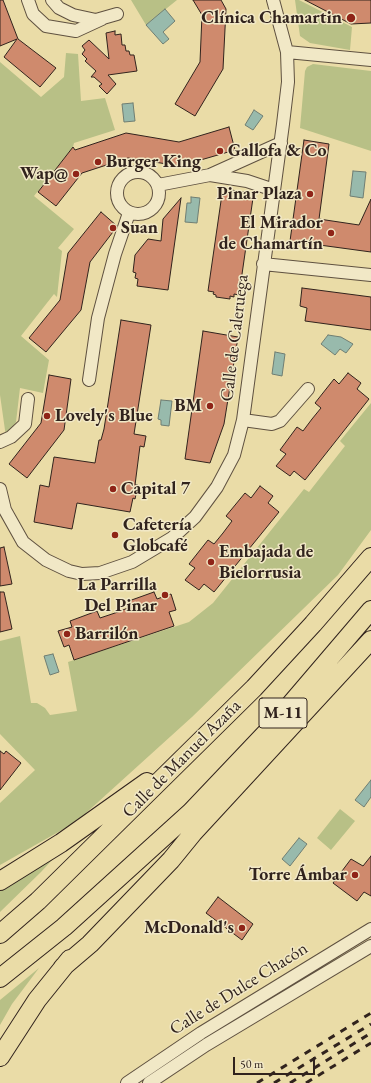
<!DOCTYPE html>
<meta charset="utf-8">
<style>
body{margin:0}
#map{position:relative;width:371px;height:1083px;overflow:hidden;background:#eadca7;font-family:"EB Garamond",serif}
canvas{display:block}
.scale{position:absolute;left:233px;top:1057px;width:82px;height:18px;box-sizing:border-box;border:2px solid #31231d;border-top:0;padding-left:5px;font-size:12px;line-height:14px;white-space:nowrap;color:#31231d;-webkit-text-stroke:3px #f1e8c6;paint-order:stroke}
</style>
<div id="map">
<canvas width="371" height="1083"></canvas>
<div class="scale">50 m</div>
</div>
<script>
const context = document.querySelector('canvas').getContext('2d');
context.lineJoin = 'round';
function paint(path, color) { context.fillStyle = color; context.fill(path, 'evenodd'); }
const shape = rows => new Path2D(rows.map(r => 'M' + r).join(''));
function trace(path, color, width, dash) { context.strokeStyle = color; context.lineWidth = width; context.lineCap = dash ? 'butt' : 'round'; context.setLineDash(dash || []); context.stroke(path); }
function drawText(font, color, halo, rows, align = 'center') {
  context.font = font + ' "EB Garamond",serif'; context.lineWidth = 3; context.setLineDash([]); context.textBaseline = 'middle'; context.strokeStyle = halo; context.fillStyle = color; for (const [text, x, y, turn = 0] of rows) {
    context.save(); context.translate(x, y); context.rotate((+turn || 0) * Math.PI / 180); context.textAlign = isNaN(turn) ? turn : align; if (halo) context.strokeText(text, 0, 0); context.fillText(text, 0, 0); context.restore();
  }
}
const green = shape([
 [131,0,177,0,146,25],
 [295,0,299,0,352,27,350,50,310,43,300,36],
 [66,53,78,54,81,101,105,98,115,130,74,143,73,147,34,196,74,229,58,248,62,251,57,297,54,294,21,336,49,360,43,393,20,388,16,422,6,437,0,395,0,62,41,97,64,77],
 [313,64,371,71,371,151,300,128,305,71,307,67],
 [371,403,371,530,338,575,192,717,76,822,0,865,0,803,35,770,0,734,0,641,20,636,31,703,37,703,45,708,50,715,77,711,68,662,189,622,213,603,304,489,309,492,345,446,340,441],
 [340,809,355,821,331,850,317,838],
 [53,859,41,872,0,912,0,891],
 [39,968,12,1004,0,1025,0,1000],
 [312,970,314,976,211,1035,211,1034]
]);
const water = shape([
 [165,9,175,21,163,32,169,39,163,44,146,25,165,9],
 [133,103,135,121,124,122,122,104,133,103],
 [254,110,263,116,253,130,245,125,254,110],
 [353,171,366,172,363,198,350,196,353,171],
 [191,197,200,198,197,223,185,222,187,203,191,203,191,197],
 [328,335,341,337,353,344,346,353,340,349,335,355,321,344,328,335],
 [275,352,285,354,282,376,272,374,275,352],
 [161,400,172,401,169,426,161,425,161,420,158,419,161,400],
 [53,654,59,672,50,675,44,656,53,654],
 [371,780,371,797,364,807,355,800,371,780],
 [299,838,307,844,290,866,282,859,299,838]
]);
const building = shape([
 [0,0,3,0,18,39,56,68,40,87,4,57,17,39,0,46,0,0],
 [193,0,221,0,226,9,223,69,195,116,175,104,200,62,202,15,193,0],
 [305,0,371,0,371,23,351,24,305,0],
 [115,31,115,35,121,34,122,45,125,45,126,51,129,51,130,55,134,55,137,71,108,75,116,84,107,94,99,86,102,84,94,77,91,77,96,71,85,61,87,59,82,54,85,50,82,46,89,40,109,59,106,33,115,31],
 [229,127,235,150,180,166,128,158,82,173,56,206,38,192,73,147,75,150,126,133,179,142,229,127],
 [304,140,329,144,319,219,359,225,371,199,371,252,290,241,304,140],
 [231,190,245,192,245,194,248,195,248,197,253,198,239,295,234,294,234,297,230,296,230,299,216,297,216,295,213,294,214,292,208,291,222,194,227,194,231,190],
 [181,198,168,290,137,286,138,279,135,278,136,273,133,272,135,255,148,239,161,241,163,219,181,198],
 [101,212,117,226,116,228,90,262,81,310,46,352,29,338,60,300,68,253,101,212],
 [302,288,371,297,371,330,305,321,307,308,300,306,302,288],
 [121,320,151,325,134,434,146,436,144,447,140,446,135,485,138,485,135,499,133,498,130,512,77,503,72,529,34,522,40,485,49,487,54,457,95,463,99,440,101,440,104,429,121,320],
 [203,331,238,337,224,424,210,463,185,459,203,331],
 [348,373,361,383,357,389,369,399,305,480,294,471,290,476,276,466,286,454,280,450,297,427,303,431,312,419,321,408,315,403,334,379,339,384,348,373],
 [49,375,71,379,64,430,27,478,9,464,41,423,49,375],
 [260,486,273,496,268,503,279,512,214,592,204,584,199,590,185,580,195,568,189,564,208,540,214,544,223,533,232,521,226,516,245,493,251,498,260,486],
 [4,547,12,584,0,586,0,548,4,547],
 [0,592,4,592,12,629,0,632,0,592],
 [154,592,157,599,171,594,176,610,169,612,174,626,74,660,69,645,64,647,58,631,72,627,70,621,97,611,100,618,115,613,128,608,126,602,154,592],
 [0,751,4,754,6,751,21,763,0,790,0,751],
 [371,856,371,896,364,892,357,901,333,883,351,859,363,866,371,856],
 [218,897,253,924,242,940,206,913,218,897]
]);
const minor = shape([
 [28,0,33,14,46,26,76,31,102,19],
 [52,0,59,8,73,15,96,20,117,14],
 [287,52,371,60],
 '117 193a21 21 0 1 1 42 0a21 21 0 1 1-42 0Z',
 [210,175,247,181,274,190],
 [158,185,210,175,281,143],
 [263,264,371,275],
 [89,380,98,318,115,254,129,213],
 [243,420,272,424,280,421,308,389],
 [0,442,11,437,25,424,28,399],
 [0,489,5,510,23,542,46,560,69,571,82,574,100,573,132,562,172,538,195,517,217,487,234,455,243,420,283,124,288,82,287,52,273,0],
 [127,1083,201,1033,371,929],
 [149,1083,206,1045,371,946]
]);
const highway = shape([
 [0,881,61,843,147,782],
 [0,934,38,901,254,688,313,624,371,557],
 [63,967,90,944,171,860,193,833,371,640],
 [0,978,64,927,191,812,266,733,371,610],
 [0,1057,37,1000,70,959]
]);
const rail = shape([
 [257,1083,371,1013],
 [274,1083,371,1024],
 [290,1083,371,1033],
 [306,1083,371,1043]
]);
const markers = [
 [351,18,5,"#8f2418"],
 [220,151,4,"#8f2418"],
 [98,162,4,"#8f2418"],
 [76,174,4,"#8f2418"],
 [310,194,4,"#8f2418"],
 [113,228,4,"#8f2418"],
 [331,233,4,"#8f2418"],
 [210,406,4,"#8f2418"],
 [47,416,4,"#8f2418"],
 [113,489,4,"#8f2418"],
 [115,535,4,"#8f2418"],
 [211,562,4,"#8f2418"],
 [165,595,4,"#8f2418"],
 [67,634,4,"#8f2418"],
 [355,875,4,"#8f2418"],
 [242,928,4,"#8f2418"]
];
const shields = [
 [283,713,48]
];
const shieldNames = [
 ["M-11",283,713]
];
const poiNames = [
 ["Clínica Chamartin",342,18],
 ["Gallofa & Co",228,151,"left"],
 ["Burger King",106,162,"left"],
 ["Wap@",68,174],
 ["Pinar Plaza",302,194],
 ["El Mirador",323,223],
 ["de Chamartín",323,244],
 ["Suan",121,228,"left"],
 ["BM",202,406],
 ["Lovely's Blue",55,416,"left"],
 ["Capital 7",121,489,"left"],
 ["Cafetería",123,525,"left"],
 ["Globcafé",123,546,"left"],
 ["Embajada de",219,552,"left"],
 ["Bielorrusia",219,573,"left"],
 ["La Parrilla",157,585],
 ["Del Pinar",157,606],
 ["Barrilón",75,634,"left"],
 ["Torre Ámbar",347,875],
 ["McDonald's",234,928]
];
const streetNames = [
 ["Calle de Caleruega",235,338,-83],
 ["Calle de Manuel Azaña",182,759,-45],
 ["Calle de Dulce Chacón",239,989,-32]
];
paint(green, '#b8c086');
paint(water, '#98baac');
trace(water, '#6f7e73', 1);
paint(building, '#cf8a6d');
trace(building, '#31231d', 1);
trace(minor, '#5f5140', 14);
trace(highway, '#31231d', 20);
trace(minor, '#f1e8c6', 12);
trace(highway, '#eadca7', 18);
trace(rail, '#31231d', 3, [7, 7]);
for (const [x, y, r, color] of markers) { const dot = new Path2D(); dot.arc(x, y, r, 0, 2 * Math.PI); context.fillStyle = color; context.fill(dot); trace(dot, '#f1e8c6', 1.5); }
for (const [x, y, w] of shields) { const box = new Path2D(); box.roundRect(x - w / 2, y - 15, w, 30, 3); context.fillStyle = '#f1e8c6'; context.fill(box); trace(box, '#31231d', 1); }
drawText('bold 17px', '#31231d', null, shieldNames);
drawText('bold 18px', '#31231d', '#f1e8c6', poiNames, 'right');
drawText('18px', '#31231d', '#f1e8c6', streetNames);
</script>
